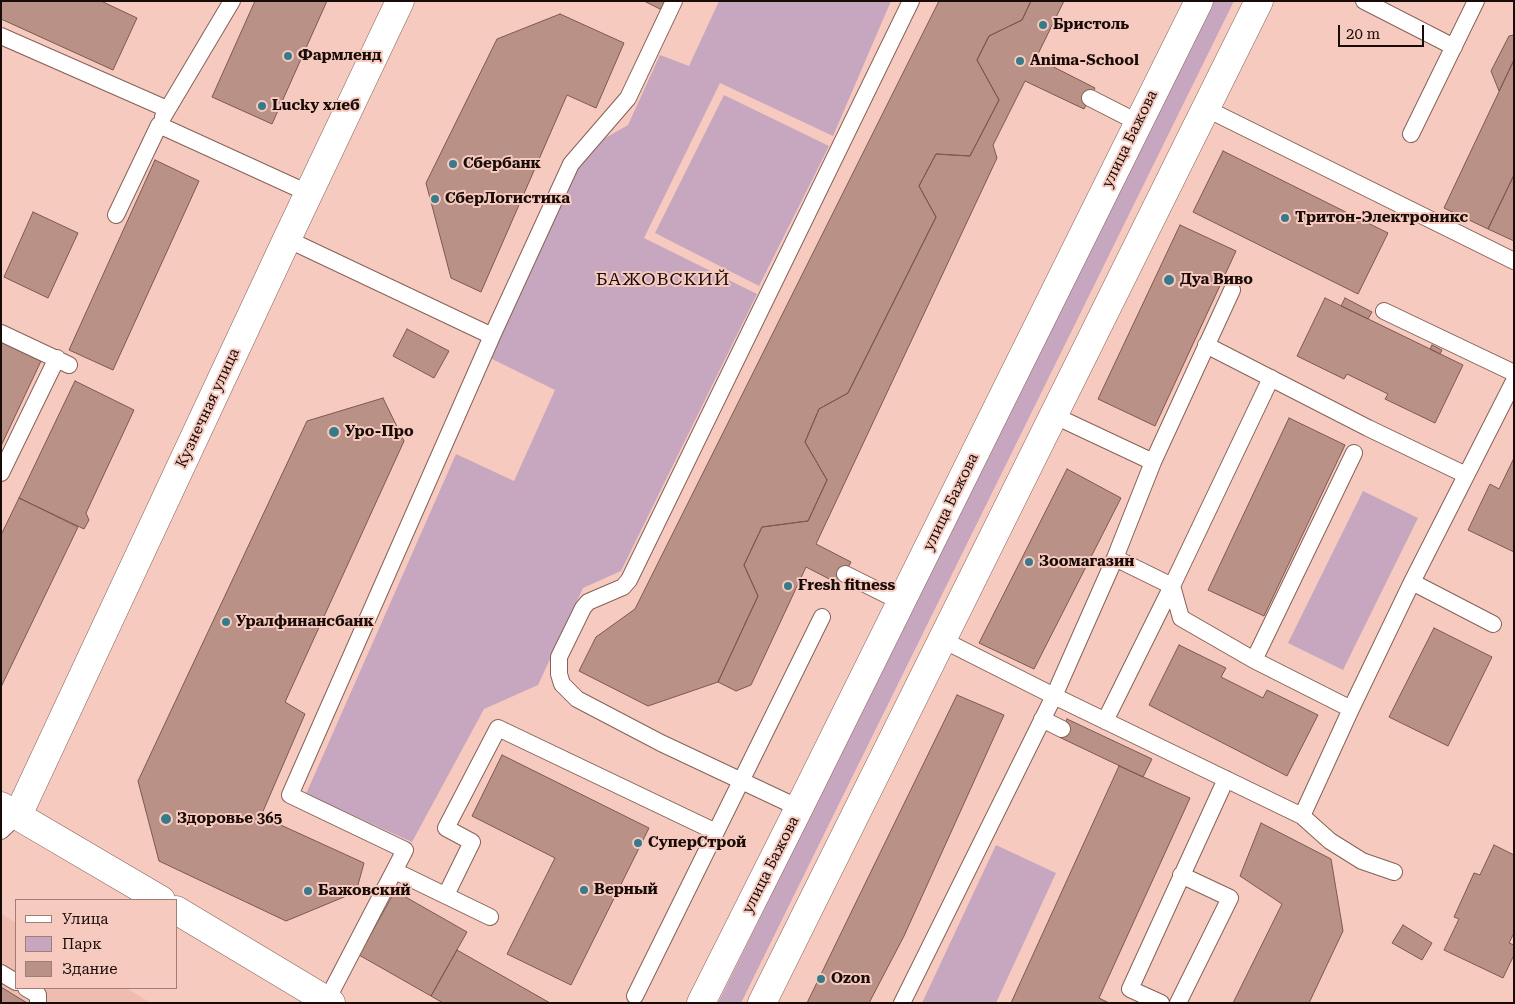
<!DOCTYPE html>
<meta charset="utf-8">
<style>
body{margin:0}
#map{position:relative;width:1515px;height:1004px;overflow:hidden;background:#f6cabf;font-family:"Roboto Serif",serif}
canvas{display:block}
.frame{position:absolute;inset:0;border:2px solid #190b07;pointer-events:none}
.legend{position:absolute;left:15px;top:899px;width:162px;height:90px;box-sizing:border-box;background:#f6cabf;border:1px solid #9e7e75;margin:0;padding:6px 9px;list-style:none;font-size:15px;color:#190b07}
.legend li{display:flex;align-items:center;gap:10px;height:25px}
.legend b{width:25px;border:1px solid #9e7e75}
.scale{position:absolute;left:1338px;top:25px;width:86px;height:22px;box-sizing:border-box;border:2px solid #190b07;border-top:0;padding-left:6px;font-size:15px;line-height:18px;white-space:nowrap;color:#190b07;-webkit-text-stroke:4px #f6cabf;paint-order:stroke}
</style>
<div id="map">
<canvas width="1515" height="1004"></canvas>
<div class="frame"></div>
<ul class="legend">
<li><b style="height:6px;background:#fff"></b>Улица</li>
<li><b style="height:14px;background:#c7a7bf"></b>Парк</li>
<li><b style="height:14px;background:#ba9187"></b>Здание</li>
</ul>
<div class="scale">20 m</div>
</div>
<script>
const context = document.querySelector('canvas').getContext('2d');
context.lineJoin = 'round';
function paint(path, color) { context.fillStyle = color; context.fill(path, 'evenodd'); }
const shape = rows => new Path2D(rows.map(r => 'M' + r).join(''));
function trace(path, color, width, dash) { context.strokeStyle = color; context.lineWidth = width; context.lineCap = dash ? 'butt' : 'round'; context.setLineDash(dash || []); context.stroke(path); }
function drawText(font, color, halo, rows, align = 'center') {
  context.font = font + ' "Roboto Serif",serif'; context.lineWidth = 4; context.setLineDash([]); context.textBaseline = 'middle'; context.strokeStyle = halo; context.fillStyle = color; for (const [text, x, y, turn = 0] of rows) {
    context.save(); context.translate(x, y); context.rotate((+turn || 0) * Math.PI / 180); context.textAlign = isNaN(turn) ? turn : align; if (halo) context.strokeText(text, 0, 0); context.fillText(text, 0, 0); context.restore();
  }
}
const built = shape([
 [1,914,16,923,16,988,126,988,151,1003,1,1003]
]);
const green = shape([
 [719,1,891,1,833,136,720,83,644,238,757,294,621,571,583,588,538,685,484,709,412,842,306,794,456,454,514,481,555,390,488,357,586,149,628,125,660,55,689,66],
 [1213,1,1234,1,741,1003,718,1003],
 [724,95,829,146,759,286,655,233],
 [1363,491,1418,518,1343,670,1288,643],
 [996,845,1056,873,996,1003,922,1003]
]);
const building = shape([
 [1,1,101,1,137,18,113,70,1,19,1,1],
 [255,1,327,1,272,124,212,97,255,1],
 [644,1,666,1,662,10,644,1],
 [939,1,1031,1,1022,20,989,36,977,60,999,100,970,156,936,154,919,186,936,217,848,393,819,409,805,442,827,480,808,521,762,527,744,565,758,596,718,682,648,706,579,671,596,637,635,609,939,1],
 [1031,1,1064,1,1036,58,1095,88,1084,109,1025,81,993,145,997,158,816,544,851,562,839,584,806,567,751,685,736,691,718,682,758,596,744,565,762,527,808,521,827,480,805,442,819,409,848,393,936,217,919,186,936,154,970,156,999,100,977,60,989,36,1022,20,1031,1],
 [560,14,624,43,596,108,567,95,481,292,451,278,426,183,497,39,560,14],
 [1514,35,1514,60,1499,91,1491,71,1509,36,1514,35],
 [1514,60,1514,175,1488,229,1444,208,1514,60],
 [1223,151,1388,233,1358,294,1193,212,1223,151],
 [155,160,199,181,113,370,69,350,155,160],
 [1514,175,1514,241,1488,229,1514,175],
 [33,212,78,233,48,298,4,277,33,212],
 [1180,225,1236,251,1155,426,1098,399,1180,225],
 [1325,298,1463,365,1435,423,1385,399,1388,394,1347,374,1344,379,1297,356,1325,298],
 [1345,298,1372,312,1368,319,1341,306,1345,298],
 [407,329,449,351,434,378,393,356,407,329],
 [1,342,41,361,1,446,1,342],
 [1432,345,1442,350,1440,354,1430,349,1432,345],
 [75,381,134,410,86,513,89,520,84,529,19,498,75,381],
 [383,398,404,441,285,702,305,714,261,816,364,863,356,892,286,921,159,861,138,781,307,421,383,398],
 [1289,418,1345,445,1264,616,1208,590,1289,418],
 [1514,458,1514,552,1468,530,1490,484,1499,489,1514,458],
 [1067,469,1121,498,1034,669,979,643,1067,469],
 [19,498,78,527,1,687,1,535,19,498],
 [1434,628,1492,657,1448,746,1389,717,1434,628],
 [1179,645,1226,668,1221,677,1263,698,1267,690,1318,715,1287,776,1149,705,1179,645],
 [957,695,1004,715,904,936,869,1003,807,1003,957,695],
 [1067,719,1152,759,1143,777,1059,737,1067,719],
 [502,755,649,828,571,985,507,954,555,858,472,816,502,755],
 [1119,766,1190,798,1099,998,1109,1003,1011,1003,1119,766],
 [1261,823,1331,859,1343,931,1309,1003,1233,1003,1282,904,1240,876,1261,823],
 [1494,845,1514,855,1514,933,1509,943,1514,945,1514,955,1503,978,1444,950,1459,919,1454,917,1474,873,1480,875,1494,845],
 [395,891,467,932,431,996,359,955,395,891],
 [1403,925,1432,943,1422,960,1392,943,1403,925],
 [457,950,550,1003,443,1003,431,996,457,950],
 [1,987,27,1003,1,1003,1,987]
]);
const lane = shape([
 [1364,1,1454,47],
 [1,36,167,109],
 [1090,98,1139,123],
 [1205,108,1514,261],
 [163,117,232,1],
 [1411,134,1476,1],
 [116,215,159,125,308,193],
 [287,239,492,336,571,164,628,98,674,1],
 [1384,311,1514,373],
 [1,333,69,365],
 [1206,345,1368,428,1466,475],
 [1053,415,1153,462],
 [1,473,57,358],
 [1115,558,1172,586,1271,378],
 [845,574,901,602],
 [1412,582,1493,624],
 [943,640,1054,696,1302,816,1330,841,1362,861,1394,872],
 [1254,660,1354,453],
 [1042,719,1062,729],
 [1105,721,1172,586,1181,618,1254,660,1351,709],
 [799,808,661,743,577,699,562,684,559,674,559,657,583,608,588,602,623,587,629,580,911,1],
 [1302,816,1351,709,1412,582,1514,381],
 [1,831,18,815],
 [395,871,490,917],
 [446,895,472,842,446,828,498,728,716,832],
 [1,973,16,982],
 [26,988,38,995,38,1003],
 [635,996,822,617],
 [327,1000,405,850,290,795,492,336],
 [902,1003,1054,696,1115,558,1153,462,1232,290],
 [1161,1003,1130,989,1226,779],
 [1178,1003,1230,898,1181,875]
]);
const street = shape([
 [1,806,161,900],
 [18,815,287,239,400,1],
 [176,910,331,1003],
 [701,1003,799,808,1199,1]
]);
const secondary = shape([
 [762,1003,1259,1]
]);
const markers = [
 [1043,25,5,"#377b8a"],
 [288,56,5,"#377b8a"],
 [1020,61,5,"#377b8a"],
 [262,106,5,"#377b8a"],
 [453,164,5,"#377b8a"],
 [435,199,5,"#377b8a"],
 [1285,218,5,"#377b8a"],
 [1169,280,6,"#377b8a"],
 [334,432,6,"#377b8a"],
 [1029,562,5,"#377b8a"],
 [788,586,5,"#377b8a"],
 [226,622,5,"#377b8a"],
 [166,819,6,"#377b8a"],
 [638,843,5,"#377b8a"],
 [584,890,5,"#377b8a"],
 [308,891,5,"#377b8a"],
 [821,979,5,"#377b8a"]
];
const poiNames = [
 ["Бристоль",1053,25],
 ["Фармленд",298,56],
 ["Anima-School",1030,61],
 ["Lucky хлеб",272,106],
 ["Сбербанк",463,164],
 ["СберЛогистика",445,199],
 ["Тритон-Электроникс",1295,218],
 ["Дуа Виво",1180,280],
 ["Уро-Про",345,432],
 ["Зоомагазин",1039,562],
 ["Fresh fitness",798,586],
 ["Уралфинансбанк",236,622],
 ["Здоровье 365",177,819],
 ["СуперСтрой",648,843],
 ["Верный",594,890],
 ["Бажовский",318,891],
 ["Ozon",831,979]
];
const streetNames = [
 ["улица Бажова",1130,139,-64],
 ["Кузнечная улица",208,408,-65],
 ["улица Бажова",951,502,-64],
 ["улица Бажова",771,865,-63]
];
const quarterNames = [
 ["БАЖОВСКИЙ",663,280]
];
paint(built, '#efbcb0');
paint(green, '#c7a7bf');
paint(building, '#ba9187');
trace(building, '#7d584f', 1);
trace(lane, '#866157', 18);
trace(street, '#866157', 29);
trace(secondary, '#866157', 29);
trace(lane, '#fff', 16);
trace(street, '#fff', 28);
trace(secondary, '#fff', 28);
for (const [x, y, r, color] of markers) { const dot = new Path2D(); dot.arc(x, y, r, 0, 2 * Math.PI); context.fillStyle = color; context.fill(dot); trace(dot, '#f6cabf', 2); }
drawText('bold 15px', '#190b07', '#f6cabf', poiNames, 'left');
drawText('15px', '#190b07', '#f6cabf', streetNames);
context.letterSpacing = '1px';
drawText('18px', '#190b07', '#f6cabf', quarterNames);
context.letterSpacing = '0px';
</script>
